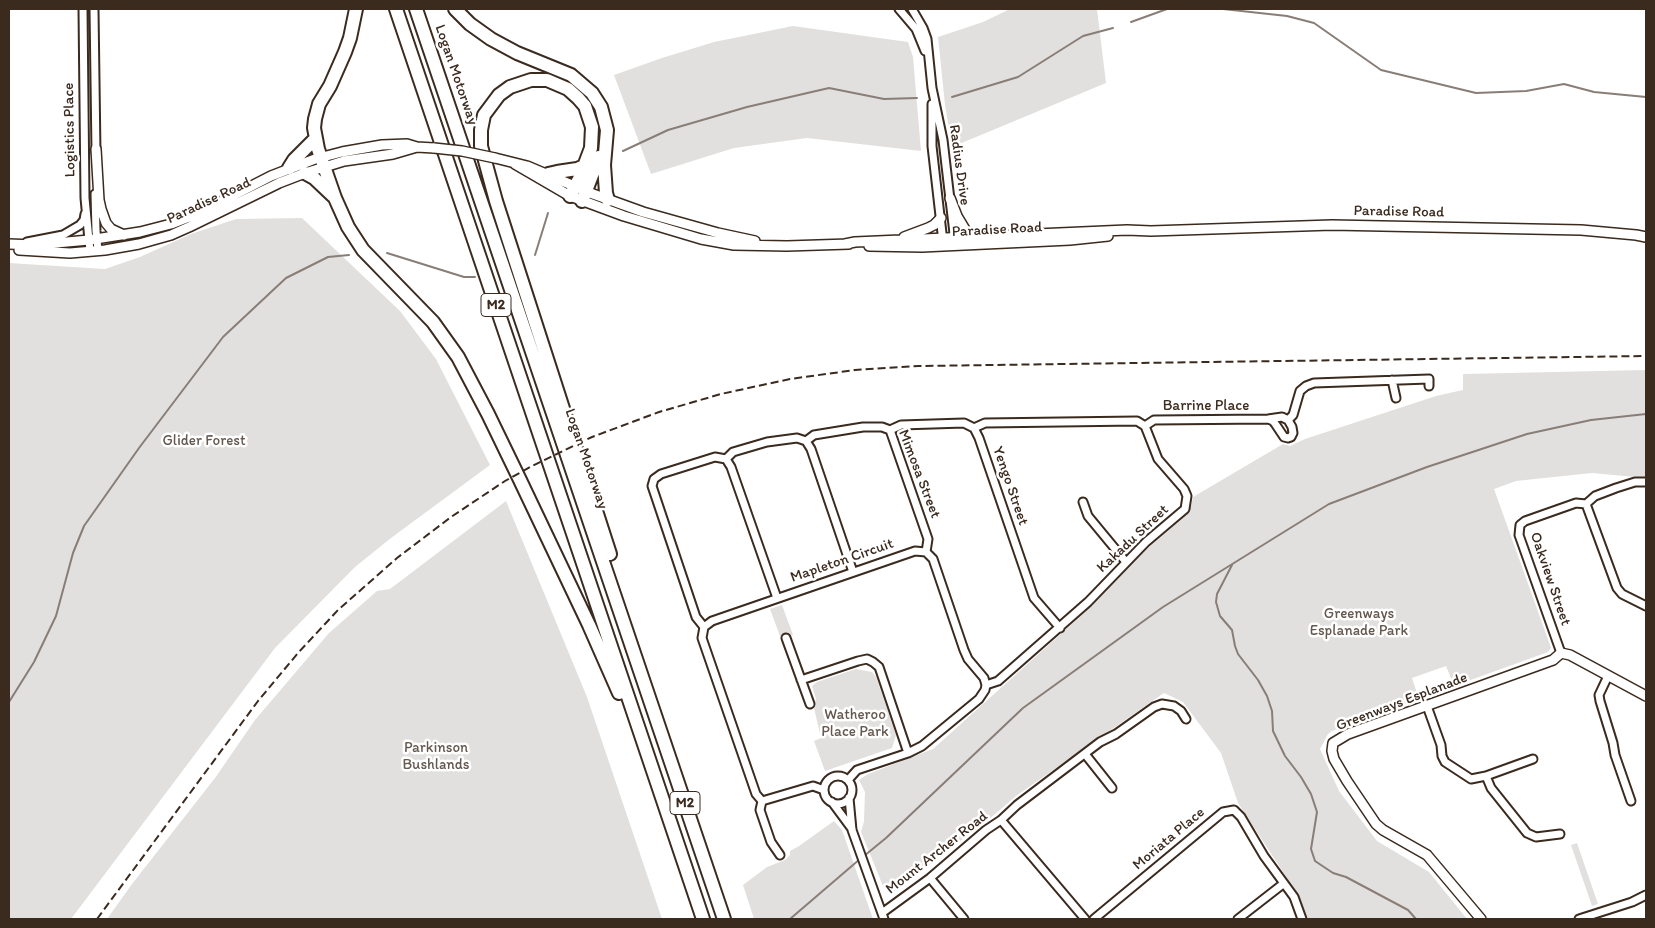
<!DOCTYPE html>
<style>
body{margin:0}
#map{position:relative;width:1655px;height:928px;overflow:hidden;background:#fff;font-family:Itim,sans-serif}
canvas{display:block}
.frame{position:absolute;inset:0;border:10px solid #3b2a1e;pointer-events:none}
</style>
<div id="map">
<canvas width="1655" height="928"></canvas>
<div class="frame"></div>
</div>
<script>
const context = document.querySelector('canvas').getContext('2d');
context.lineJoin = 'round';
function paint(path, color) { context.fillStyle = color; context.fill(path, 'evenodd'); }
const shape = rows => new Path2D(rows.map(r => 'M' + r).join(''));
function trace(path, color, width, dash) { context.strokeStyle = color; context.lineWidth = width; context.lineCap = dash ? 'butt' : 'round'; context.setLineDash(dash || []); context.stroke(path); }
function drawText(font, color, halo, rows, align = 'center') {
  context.font = font + ' Itim,sans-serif'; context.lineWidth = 5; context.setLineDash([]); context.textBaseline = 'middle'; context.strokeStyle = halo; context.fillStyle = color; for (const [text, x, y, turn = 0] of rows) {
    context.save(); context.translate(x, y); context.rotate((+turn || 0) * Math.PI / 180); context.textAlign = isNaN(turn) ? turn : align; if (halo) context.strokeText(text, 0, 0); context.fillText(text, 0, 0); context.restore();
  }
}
const green = shape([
 [1010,9,1097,9,1106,83,952,147,945,105,938,37,983,22],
 [793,26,908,42,913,57,921,151,807,138,734,148,651,174,614,75,662,58,714,42],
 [302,218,400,311,436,359,490,465,391,538,355,567,275,648,71,919,9,919,9,263,105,269,140,257,191,234,236,219],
 [1646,370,1646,478,1592,473,1516,481,1494,489,1550,645,1551,648,1548,652,1454,686,1446,666,1412,678,1419,699,1332,731,1328,734,1320,749,1339,791,1377,841,1429,872,1467,919,1308,919,1298,895,1238,803,1221,753,1183,702,1164,693,1016,796,994,815,895,891,883,886,861,832,864,821,865,792,859,780,868,774,933,749,1083,614,1140,555,1182,519,1191,507,1193,497,1283,444,1290,446,1305,439,1436,396,1463,390,1463,374],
 [506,501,587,697,662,919,107,919,132,884,215,778,255,720,329,633,377,591,390,589],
 [782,605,793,635,781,639,770,609],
 [856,669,872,672,876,677,896,735,892,748,825,771,814,741,821,738,814,708,816,699,812,686,817,682],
 [834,821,842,830,873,919,754,919,743,885,767,867,785,860,790,855,790,851,799,846],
 [1577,843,1598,904,1592,906,1571,845]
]);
const stream = shape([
 [1223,9,1287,16,1314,23,1381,70,1476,93,1526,91,1564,84,1594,92,1646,97],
 [1131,22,1167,9],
 [952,97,1018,77,1083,36,1113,28],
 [623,151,668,130,747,107,829,88,884,99,917,98],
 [387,253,464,277,475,277],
 [535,255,548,213],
 [1232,565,1217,594,1216,602,1220,616,1232,630,1235,646,1238,654,1258,680,1267,696,1272,711,1273,731,1285,756,1301,777,1311,794,1317,812,1311,849,1315,861,1333,873,1346,877,1408,910,1416,919],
 [9,702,34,662,56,616,73,553,84,526,139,448,192,378,223,337,286,278,328,257,349,255],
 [864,856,886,838,1023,708,1163,607,1329,504,1427,467,1527,434,1591,420,1646,414],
 [790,919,860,859]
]);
const minor = shape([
 [83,9,85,198,90,251],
 [94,9,96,153],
 [899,9,916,29,925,51],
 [912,9,923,28,927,39,932,88,943,140,955,242],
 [932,104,932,146,943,242],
 [95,194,96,231,98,250],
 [27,242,63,235,80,225,84,220,85,214],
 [1392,380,1396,398],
 [1288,420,1293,415,1300,391,1306,386,1314,383,1429,379,1429,386],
 [1145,426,1154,420,1268,419,1282,417,1288,420,1292,427,1293,433,1291,437,1288,438,1284,437,1276,425,1273,421,1268,419],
 [974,428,985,423,1137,421,1145,426,1158,459,1184,489,1187,496,1185,509,1146,542,1088,602,998,681,986,685],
 [890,430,901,425,964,423,974,428,979,438,1034,598,1060,628],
 [806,441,814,435,863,427,882,427,890,430,928,539,926,552],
 [726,459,733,452,767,442,797,438,806,441,811,449,853,572],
 [1083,502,1088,516,1126,562],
 [1586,504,1617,588,1622,594,1646,606],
 [704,627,696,617,652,486,654,479,661,474,715,457,726,459,731,467,777,598],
 [786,638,810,704],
 [1561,653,1519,535,1520,525,1525,521,1576,503,1586,504,1595,496,1616,488,1635,482,1646,482],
 [1608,676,1599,695,1600,701,1613,743,1615,755,1631,801],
 [801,680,858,661,867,659,873,662,879,667,908,753],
 [1427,706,1441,745,1442,756,1445,762,1471,779,1486,776,1533,759],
 [1085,754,1112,788],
 [1486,776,1491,788,1527,833,1536,837,1560,834],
 '824 790a14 14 0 1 1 28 0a14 14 0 1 1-28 0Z',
 [824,790,813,786,762,801,756,794,702,638,704,627,712,621,915,551,926,552,933,559,964,650,968,659,984,678,986,685,985,690,979,699,922,746,908,753,857,770,848,780],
 [849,798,852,830,884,919],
 [762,801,760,810,771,842,780,855],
 [832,802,852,829],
 [1001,820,1085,919],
 [930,878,964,919],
 [882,913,930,878,986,830,1001,820,1017,805,1100,742,1116,734,1154,707,1162,704,1174,706,1181,711,1186,719],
 [1094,919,1223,812,1234,810,1241,817,1264,856,1294,897,1302,919],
 [1238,919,1283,884],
 [1579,919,1632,902,1646,895]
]);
const tertiary = shape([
 [96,149,99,200,101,209,106,223,111,229,124,235],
 [495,158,527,166,593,194,643,212,718,233,755,241],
 [515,164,570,196,624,216,701,239,734,245,787,246,849,244],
 [950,198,957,216,966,231,974,237],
 [904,237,928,228,934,225,941,218],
 [9,244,34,245,89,240,140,232,171,224,199,213,271,176,315,159,342,152,382,145,407,144,417,147,434,148],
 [845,244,855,242,1127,230,1151,231,1332,225,1581,230,1636,235,1646,237],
 [869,246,922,247,1070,240,1108,236],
 [19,250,70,253,105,250,139,244,171,235,189,227,279,183,305,173,344,161,393,154,417,147],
 [1481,919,1427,855,1383,830,1376,824,1347,781,1334,759,1332,751,1333,743,1348,734,1553,660,1561,653,1570,655,1646,696]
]);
const motorway = shape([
 [356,9,350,38,345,52,330,86,319,104,315,119,314,128,318,149,335,198,348,227,363,250,433,322,458,357,488,414,520,480,589,625,619,693],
 [396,9,703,919],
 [416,9,724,919],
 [455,9,470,24,491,39,517,53,571,75,592,93,601,107,607,130,604,165,606,193,608,200],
 [289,168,294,160,316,138],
 [305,173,314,178,333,196],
 [548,174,557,172,577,169,584,166],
 [570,196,580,177,591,148,592,127,585,106,578,98,568,89,547,80,531,80,510,87,499,95,484,115,481,130,481,146,496,201,610,554],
 [582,201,599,157,602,157]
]);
const rail = shape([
 [97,919,258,701,298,653,338,610,397,558,451,517,505,481,532,466,592,437,659,412,721,394,790,379,855,370,919,366,1646,356]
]);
const tertiaryBridge = shape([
 [434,148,462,151,495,158]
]);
const shields = [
 [496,305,30],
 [685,803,30]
];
const shieldNames = [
 ["M2",496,305],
 ["M2",685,803]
];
const streetNames = [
 ["Logan Motorway",456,75,71],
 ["Logistics Place",70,130,-91],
 ["Radius Drive",959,165,82],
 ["Paradise Road",209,201,-25],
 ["Paradise Road",1399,212,1],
 ["Paradise Road",997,230,-3],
 ["Barrine Place",1206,406],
 ["Logan Motorway",586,459,71],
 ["Mimosa Street",919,474,69],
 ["Yengo Street",1010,486,71],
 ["Kakadu Street",1133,539,-43],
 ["Mapleton Circuit",842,561,-19],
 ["Oakview Street",1550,579,71],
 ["Greenways Esplanade",1402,702,-21],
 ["Moriata Place",1169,839,-40],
 ["Mount Archer Road",937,853,-38]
];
const parkNames = [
 ["Glider Forest",204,441],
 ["Greenways",1359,614],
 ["Esplanade Park",1359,631],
 ["Watheroo",855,715],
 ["Place Park",855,732],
 ["Parkinson",436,748],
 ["Bushlands",436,765]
];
paint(green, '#e2e0de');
trace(stream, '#887e77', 2);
trace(minor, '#3b2a1e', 11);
trace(tertiary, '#3b2a1e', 12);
trace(motorway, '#3b2a1e', 16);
trace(minor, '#fff', 7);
trace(tertiary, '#fff', 9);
trace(motorway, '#fff', 12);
trace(rail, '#3b2a1e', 2, [8, 4]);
trace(tertiaryBridge, '#3b2a1e', 12, []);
trace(tertiaryBridge, '#fff', 9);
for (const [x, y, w] of shields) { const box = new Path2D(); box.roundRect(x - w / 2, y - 11.5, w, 23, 4); context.fillStyle = '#fff'; context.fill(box); trace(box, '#3b2a1e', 1); }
drawText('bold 14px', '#3b2a1e', null, shieldNames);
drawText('15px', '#3b2a1e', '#fff', streetNames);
drawText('15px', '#65584e', '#fff', parkNames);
</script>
